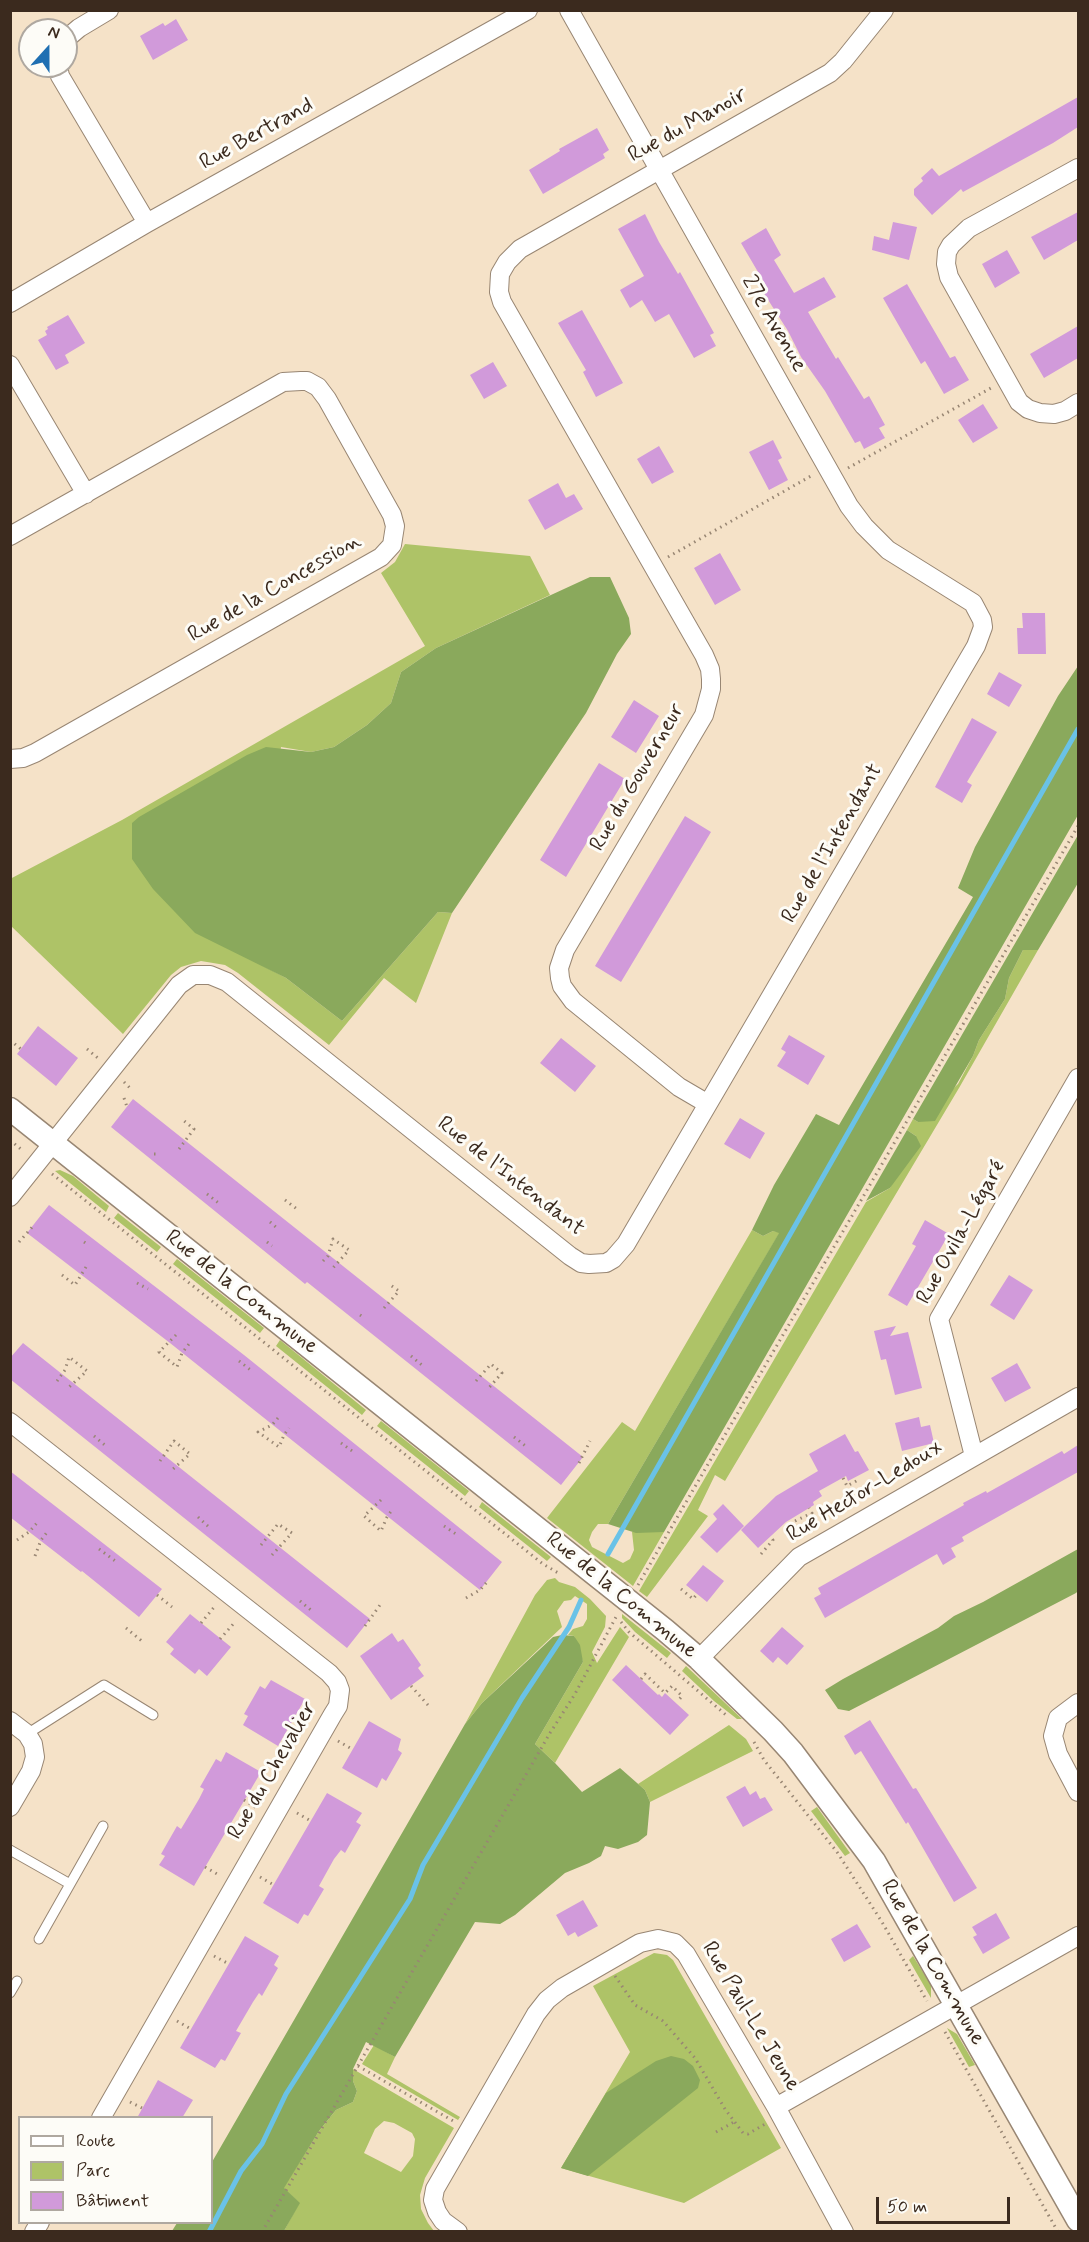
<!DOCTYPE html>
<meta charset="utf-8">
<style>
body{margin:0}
#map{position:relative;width:1089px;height:2242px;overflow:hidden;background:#f5e2c8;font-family:Mynerve,sans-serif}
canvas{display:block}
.frame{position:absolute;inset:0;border:12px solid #3b2a1e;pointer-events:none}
.legend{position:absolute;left:18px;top:2116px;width:195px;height:108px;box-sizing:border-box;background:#fdfcf7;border:2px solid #afa8a0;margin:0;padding:8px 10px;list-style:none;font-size:18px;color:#3b2a1e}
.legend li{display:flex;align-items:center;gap:12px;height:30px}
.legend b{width:30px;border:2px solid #afa8a0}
.north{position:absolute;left:18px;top:18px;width:60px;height:60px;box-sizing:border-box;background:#fdfcf7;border:2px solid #afa8a0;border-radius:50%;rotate:21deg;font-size:16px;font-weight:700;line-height:24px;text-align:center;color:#3b2a1e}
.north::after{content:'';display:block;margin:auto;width:21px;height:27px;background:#1f6fb2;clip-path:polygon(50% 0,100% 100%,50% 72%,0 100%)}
.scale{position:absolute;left:876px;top:2197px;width:134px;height:27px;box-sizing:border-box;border:3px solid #3b2a1e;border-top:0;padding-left:8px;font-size:18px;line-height:21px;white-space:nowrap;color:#3b2a1e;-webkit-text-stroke:4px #fdfcf7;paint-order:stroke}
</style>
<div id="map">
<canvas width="1089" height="2242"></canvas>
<div class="frame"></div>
<ul class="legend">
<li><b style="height:8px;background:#fff"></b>Route</li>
<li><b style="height:16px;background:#aec367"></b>Parc</li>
<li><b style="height:16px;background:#d19ada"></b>Bâtiment</li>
</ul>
<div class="north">N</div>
<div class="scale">50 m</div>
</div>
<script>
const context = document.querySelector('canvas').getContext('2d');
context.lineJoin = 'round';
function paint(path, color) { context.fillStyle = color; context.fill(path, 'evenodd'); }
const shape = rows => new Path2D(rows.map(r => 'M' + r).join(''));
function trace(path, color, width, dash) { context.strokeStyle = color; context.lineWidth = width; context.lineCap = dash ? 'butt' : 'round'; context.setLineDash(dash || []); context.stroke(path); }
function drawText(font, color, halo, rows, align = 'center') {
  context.font = font + ' Mynerve,sans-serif'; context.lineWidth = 6; context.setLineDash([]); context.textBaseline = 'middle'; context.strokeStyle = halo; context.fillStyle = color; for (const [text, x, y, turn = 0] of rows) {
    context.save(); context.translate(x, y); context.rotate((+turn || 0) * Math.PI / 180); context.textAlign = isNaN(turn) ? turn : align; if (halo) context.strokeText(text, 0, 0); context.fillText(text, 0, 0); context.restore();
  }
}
const green = shape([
 [405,544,530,556,550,595,436,648,401,672,391,703,367,725,334,747,311,752,281,747,252,960,286,978,342,1021,438,912,452,913,416,1003,384,978,329,1045,238,973,225,965,201,961,181,967,171,975,123,1034,11,926,10,879,122,820,425,646,381,573,395,562],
 [1023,950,1038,950,959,1088,725,1481,715,1475,698,1510,708,1516,647,1597,639,1591,866,1202,890,1188,916,1136,907,1130,913,1119,918,1122,958,1084,973,1056,979,1040,1005,999,1009,978],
 [60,1170,73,1176,109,1206,106,1212,55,1171],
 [118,1213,161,1247,157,1252,114,1218],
 [752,1230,763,1236,773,1231,780,1232,608,1524,598,1524,592,1532,589,1540,592,1547,623,1563,630,1559,634,1550,632,1532,664,1532,633,1586,547,1518,622,1422,635,1431],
 [177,1259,264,1328,260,1333,173,1264],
 [280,1340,366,1410,362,1415,276,1346],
 [381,1421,469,1491,465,1496,377,1426],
 [482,1502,551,1557,547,1561,479,1507],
 [555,1578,559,1582,575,1587,590,1599,606,1616,605,1627,592,1652,597,1663,620,1627,629,1637,555,1763,535,1744,583,1662,574,1636,568,1635,573,1629,583,1626,587,1619,587,1604,575,1596,571,1600,564,1601,557,1611,562,1627,482,1703,465,1724,535,1595,547,1580],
 [622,1614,671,1653,667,1658,635,1632,622,1618],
 [686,1666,721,1699,742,1719,737,1719,714,1701,682,1671],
 [729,1725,746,1739,753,1751,650,1802,645,1790,638,1784],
 [817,1807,850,1853,845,1856,811,1811],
 [654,1953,667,1955,673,1960,781,2148,684,2203,561,2168,630,2052,593,1986],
 [913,1956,931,1985,931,1998,909,1960],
 [947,2028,957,2034,975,2065,969,2067],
 [374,2045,395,2057,387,2074,460,2117,458,2120,362,2064],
 [353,2069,454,2128,425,2178,420,2195,421,2209,428,2223,434,2231,284,2231,299,2203,283,2188,319,2131,336,2110,353,2102,357,2091,353,2081],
 [384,2121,394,2123,412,2133,415,2139,413,2156,401,2172,364,2153,375,2129]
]);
const forest = shape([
 [590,577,610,577,629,618,631,634,617,654,586,713,452,913,438,912,342,1021,286,978,195,933,153,889,132,859,132,823,139,817,247,755,266,747,311,752,334,747,367,725,391,703,401,672,436,648],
 [1078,666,1078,815,664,1532,636,1533,608,1524,779,1233,773,1231,763,1236,752,1230,774,1185,816,1114,839,1125,973,897,958,888,975,847,1058,696],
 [1078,835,1078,883,1038,950,1023,950,1009,978,1005,999,979,1040,973,1056,935,1121,918,1122,913,1119],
 [907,1130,916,1136,921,1146,890,1188,866,1201],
 [1078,1549,1078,1591,1076,1593,849,1711,838,1709,825,1690,843,1679,938,1628,954,1616,983,1602],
 [562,1635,574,1636,580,1645,583,1662,535,1744,555,1763,582,1792,620,1768,645,1790,650,1802,647,1835,638,1842,618,1849,605,1846,601,1856,589,1863,565,1873,515,1915,500,1924,475,1922,395,2057,366,2042,353,2069,353,2081,357,2091,353,2102,336,2110,319,2131,284,2188,300,2203,284,2231,172,2231,177,2223,212,2222,212,2162,465,1724,482,1703,553,1637],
 [671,2056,684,2059,693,2066,700,2080,698,2088,588,2176,561,2168,606,2093,656,2061]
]);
const stream = shape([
 [608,1554,1078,729],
 [209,2232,241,2171,262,2144,286,2094,410,1899,423,1865,522,1698,569,1627,581,1600]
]);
const building = shape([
 [176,19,188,40,153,60,140,36,163,23,165,26],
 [1078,97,1078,127,1053,143,963,192,961,189,932,215,914,195,914,189,923,181,921,178,932,168,939,176],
 [597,128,609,150,603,154,605,158,543,194,529,170,560,151,559,149],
 [1078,212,1078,240,1044,260,1031,237],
 [645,214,659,242,678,274,680,272,714,333,710,335,716,346,694,358,669,314,655,322,642,300,630,308,620,290,644,276,618,229],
 [893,222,917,227,909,260,872,250,874,236,889,240],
 [766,228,781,255,774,260,794,293,824,277,836,297,808,312,836,359,838,357,864,399,869,396,885,425,879,428,885,438,864,449,860,441,855,443,825,391,801,357,788,331,763,292,768,289,741,243],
 [1007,250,1020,273,995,288,982,264],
 [907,284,950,358,955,356,969,380,944,394,925,361,921,364,883,298],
 [582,310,623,383,596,397,583,372,586,370,558,323],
 [68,315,85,343,65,355,69,363,56,370,38,340,47,335,45,331,48,329,47,327],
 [1078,326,1078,358,1044,378,1030,354],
 [493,362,507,386,484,399,470,375],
 [983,404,998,428,973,443,958,420],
 [773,440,782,458,778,460,788,480,769,490,749,452],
 [659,446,674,472,652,484,637,459],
 [558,483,566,498,574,494,583,509,545,530,528,500],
 [720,553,741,590,715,605,694,568],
 [1022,613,1045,613,1046,654,1018,654,1017,628,1023,628],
 [999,672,1022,685,1009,707,987,694],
 [634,700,659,716,636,753,611,737],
 [972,718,997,732,967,782,972,785,962,803,935,787],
 [599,763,625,779,566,877,540,860],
 [685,816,711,832,621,982,595,966],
 [38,1026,78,1058,56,1086,17,1054],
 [789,1035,825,1056,808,1085,777,1066,786,1052,781,1049],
 [561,1038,596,1066,575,1092,540,1063],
 [133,1099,583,1457,561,1485,307,1282,305,1284,111,1127],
 [740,1118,765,1133,750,1159,724,1144],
 [49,1205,244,1355,502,1562,480,1590,170,1343,27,1233],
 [925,1220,949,1234,907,1306,888,1295,916,1246,912,1244],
 [1009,1275,1033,1290,1014,1320,990,1305],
 [896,1326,890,1336,908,1332,922,1388,895,1395,886,1359,881,1360,874,1331],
 [23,1343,370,1619,347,1648,10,1379,10,1358],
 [1017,1363,1031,1388,1005,1402,991,1378],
 [919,1417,921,1427,930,1425,934,1443,902,1451,895,1423],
 [845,1434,855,1452,858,1451,869,1470,848,1481,846,1476,819,1491,822,1496,813,1502,814,1505,786,1522,758,1548,741,1530,776,1496,818,1471,809,1454],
 [1078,1445,1078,1472,962,1537,964,1541,951,1548,956,1557,943,1565,937,1554,825,1618,814,1598,821,1594,818,1588,964,1505,963,1503,986,1491,987,1493,1062,1451,1064,1454],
 [10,1471,162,1589,139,1617,82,1571,81,1572,10,1517],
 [723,1504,744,1526,717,1553,700,1537,717,1519,713,1514],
 [703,1565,724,1581,707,1602,686,1585],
 [190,1614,231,1647,207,1676,199,1669,195,1674,170,1654,174,1649,166,1642],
 [782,1627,804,1646,787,1665,778,1657,773,1663,760,1651],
 [392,1633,398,1642,403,1639,421,1665,418,1668,424,1676,391,1700,360,1656],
 [626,1665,658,1695,659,1694,662,1697,665,1693,689,1715,670,1735,612,1680],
 [271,1680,305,1699,278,1746,243,1725,248,1716,244,1714,260,1686,265,1689],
 [870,1720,913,1789,916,1788,977,1888,954,1902,908,1822,906,1824,861,1751,855,1755,844,1736],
 [369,1721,401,1739,398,1750,402,1753,386,1781,382,1778,377,1788,342,1768],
 [226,1752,261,1772,194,1886,159,1865,165,1856,161,1854,177,1826,181,1829,199,1799,204,1789,200,1787,216,1759,221,1762],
 [745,1786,750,1795,756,1791,760,1799,765,1797,773,1810,743,1827,726,1797],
 [327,1793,362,1813,356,1822,361,1825,345,1853,341,1850,334,1859,319,1886,324,1889,308,1916,304,1914,298,1924,263,1903],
 [583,1900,598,1926,578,1937,575,1932,568,1936,556,1915],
 [996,1913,1010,1938,983,1954,973,1937,977,1935,972,1927],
 [857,1924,871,1947,844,1962,831,1939],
 [245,1936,279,1956,274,1965,278,1968,262,1996,259,1993,253,2002,236,2031,241,2033,225,2061,221,2059,215,2068,180,2048],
 [158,2080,193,2100,182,2118,137,2118]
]);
const path = shape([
 [848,468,991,388],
 [668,557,811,476],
 [10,1040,21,1049],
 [87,1049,99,1059],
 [124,1082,131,1089],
 [124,1098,127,1107],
 [10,1140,23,1151],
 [179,1149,194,1129,183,1120],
 [154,1154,156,1154],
 [52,1174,543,1564,560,1574],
 [207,1194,220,1204],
 [285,1200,297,1209],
 [270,1222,278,1229],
 [19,1242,34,1225],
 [84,1242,87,1244],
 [267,1242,272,1246],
 [323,1261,328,1256,333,1239,349,1250,332,1269],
 [62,1275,75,1285,86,1267],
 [137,1283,148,1289],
 [384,1308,399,1291,389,1284],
 [360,1315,363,1317],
 [176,1335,159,1352,177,1367,182,1353,189,1344],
 [411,1356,423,1366],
 [239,1361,252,1371],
 [57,1381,65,1370,69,1357,87,1371,67,1389],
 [476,1381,491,1364,502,1373,487,1390],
 [278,1418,272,1425,258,1432,279,1447,284,1435,289,1428],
 [94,1436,107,1447],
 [514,1437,527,1447],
 [341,1443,355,1453],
 [160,1461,174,1441,190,1454,172,1470],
 [579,1463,590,1441],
 [843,1478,847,1486,860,1479],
 [381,1500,364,1516,381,1531,387,1517,392,1510],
 [198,1517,210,1528],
 [795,1521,812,1513,809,1508],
 [444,1526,459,1536],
 [17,1540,29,1532,37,1523],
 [261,1545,278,1524,292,1533,272,1555],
 [99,1549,118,1563],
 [761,1554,773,1540,770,1537],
 [35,1556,41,1540,48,1531],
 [638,1585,1078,826],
 [681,1589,693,1599,697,1594],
 [157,1595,172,1607],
 [466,1598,480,1590,487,1582],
 [300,1601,312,1611],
 [621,1622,629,1632,726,1715],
 [201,1623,215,1606],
 [365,1626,380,1605],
 [126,1628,143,1642],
 [220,1639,235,1622],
 [641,1679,645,1674,665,1693,672,1686,682,1696,678,1701],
 [411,1686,428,1705],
 [293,1720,307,1729],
 [338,1741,352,1749],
 [754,1742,764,1760,837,1852,882,1922,927,2001],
 [244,1800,258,1809],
 [297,1813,311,1821],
 [205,1867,219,1875],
 [260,1877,274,1885],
 [214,1956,229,1964],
 [615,1976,635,2005,663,2021,695,2058,725,2109,743,2133,748,2134,765,2124],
 [177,2021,191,2029],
 [945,2032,1058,2232],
 [358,2066,455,2122],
 [130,2102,142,2108],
 [716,2132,734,2122],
 [262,2232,550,1733,575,1694,616,1617]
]);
const service = shape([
 [27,1734,104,1685,153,1715],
 [10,1850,70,1884],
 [39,1939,103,1826],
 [10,1993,17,1981]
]);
const minor = shape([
 [66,39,79,28,109,10],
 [58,66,60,76,147,223],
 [1078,168,969,228,951,245,947,252,946,264,949,277,1019,402,1028,409,1040,413,1054,414,1065,411,1078,403],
 [10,303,147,223,528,10],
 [10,365,86,494],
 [10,536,283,382,301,381,307,381,318,387,327,399,392,515,395,526,392,545,381,557,35,753,23,758,10,759],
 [708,1104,679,1087,573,1001,562,986,560,978,559,968,565,950,704,715,711,689,711,679,710,669,704,655,502,302,499,292,500,274,507,262,520,249,830,73,843,61,884,10],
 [10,1197,179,985,193,975,210,975,227,982,570,1256,581,1263,589,1264,606,1263,613,1259,626,1244,976,646,983,627,982,620,973,603,888,550,864,526,849,506,569,10],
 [10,1422,329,1673,337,1682,340,1690,338,1706,333,1714,101,2118],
 [974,1456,939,1319,1078,1078],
 [699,1659,799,1557,1078,1397],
 [1078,1703,1058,1718,1053,1736,1058,1754,1078,1792],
 [10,1721,27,1734,33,1744,35,1757,31,1771,10,1807],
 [776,2107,1078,1936],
 [34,2232,40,2222],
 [458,2232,443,2221,437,2212,433,2200,435,2189,536,2014,547,2000,562,1988,640,1943,658,1939,675,1943,686,1954,776,2107,844,2232]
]);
const tertiary = shape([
 [10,1109,665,1630,699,1659,773,1731,793,1753,874,1861,1078,2220]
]);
const streetNames = [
 ["Rue du Manoir",688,126,-29],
 ["Rue Bertrand",257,135,-29],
 ["27e Avenue",773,324,60],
 ["Rue de la Concession",275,589,-30],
 ["Rue du Gouverneur",638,778,-60],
 ["Rue de l'Intendant",833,844,-60],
 ["Rue de l'Intendant",510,1177,38],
 ["Rue Ovila-Légaré",962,1233,-61],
 ["Rue de la Commune",241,1293,38],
 ["Rue Hector-Ledoux",865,1492,-31],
 ["Rue de la Commune",621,1596,39],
 ["Rue du Chevalier",273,1771,-60],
 ["Rue de la Commune",932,1963,60],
 ["Rue Paul-Le Jeune",750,2017,59]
];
paint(green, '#aec367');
paint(forest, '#8aa95c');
trace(stream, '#6ac2e7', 5);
paint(building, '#d19ada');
trace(service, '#988673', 11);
trace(minor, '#988673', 20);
trace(tertiary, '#988673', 25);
trace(path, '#988673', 3, [1.5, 4.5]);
trace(service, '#fff', 9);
trace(minor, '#fff', 18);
trace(tertiary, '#fff', 22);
drawText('22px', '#3b2a1e', '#fdfcf7', streetNames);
</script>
